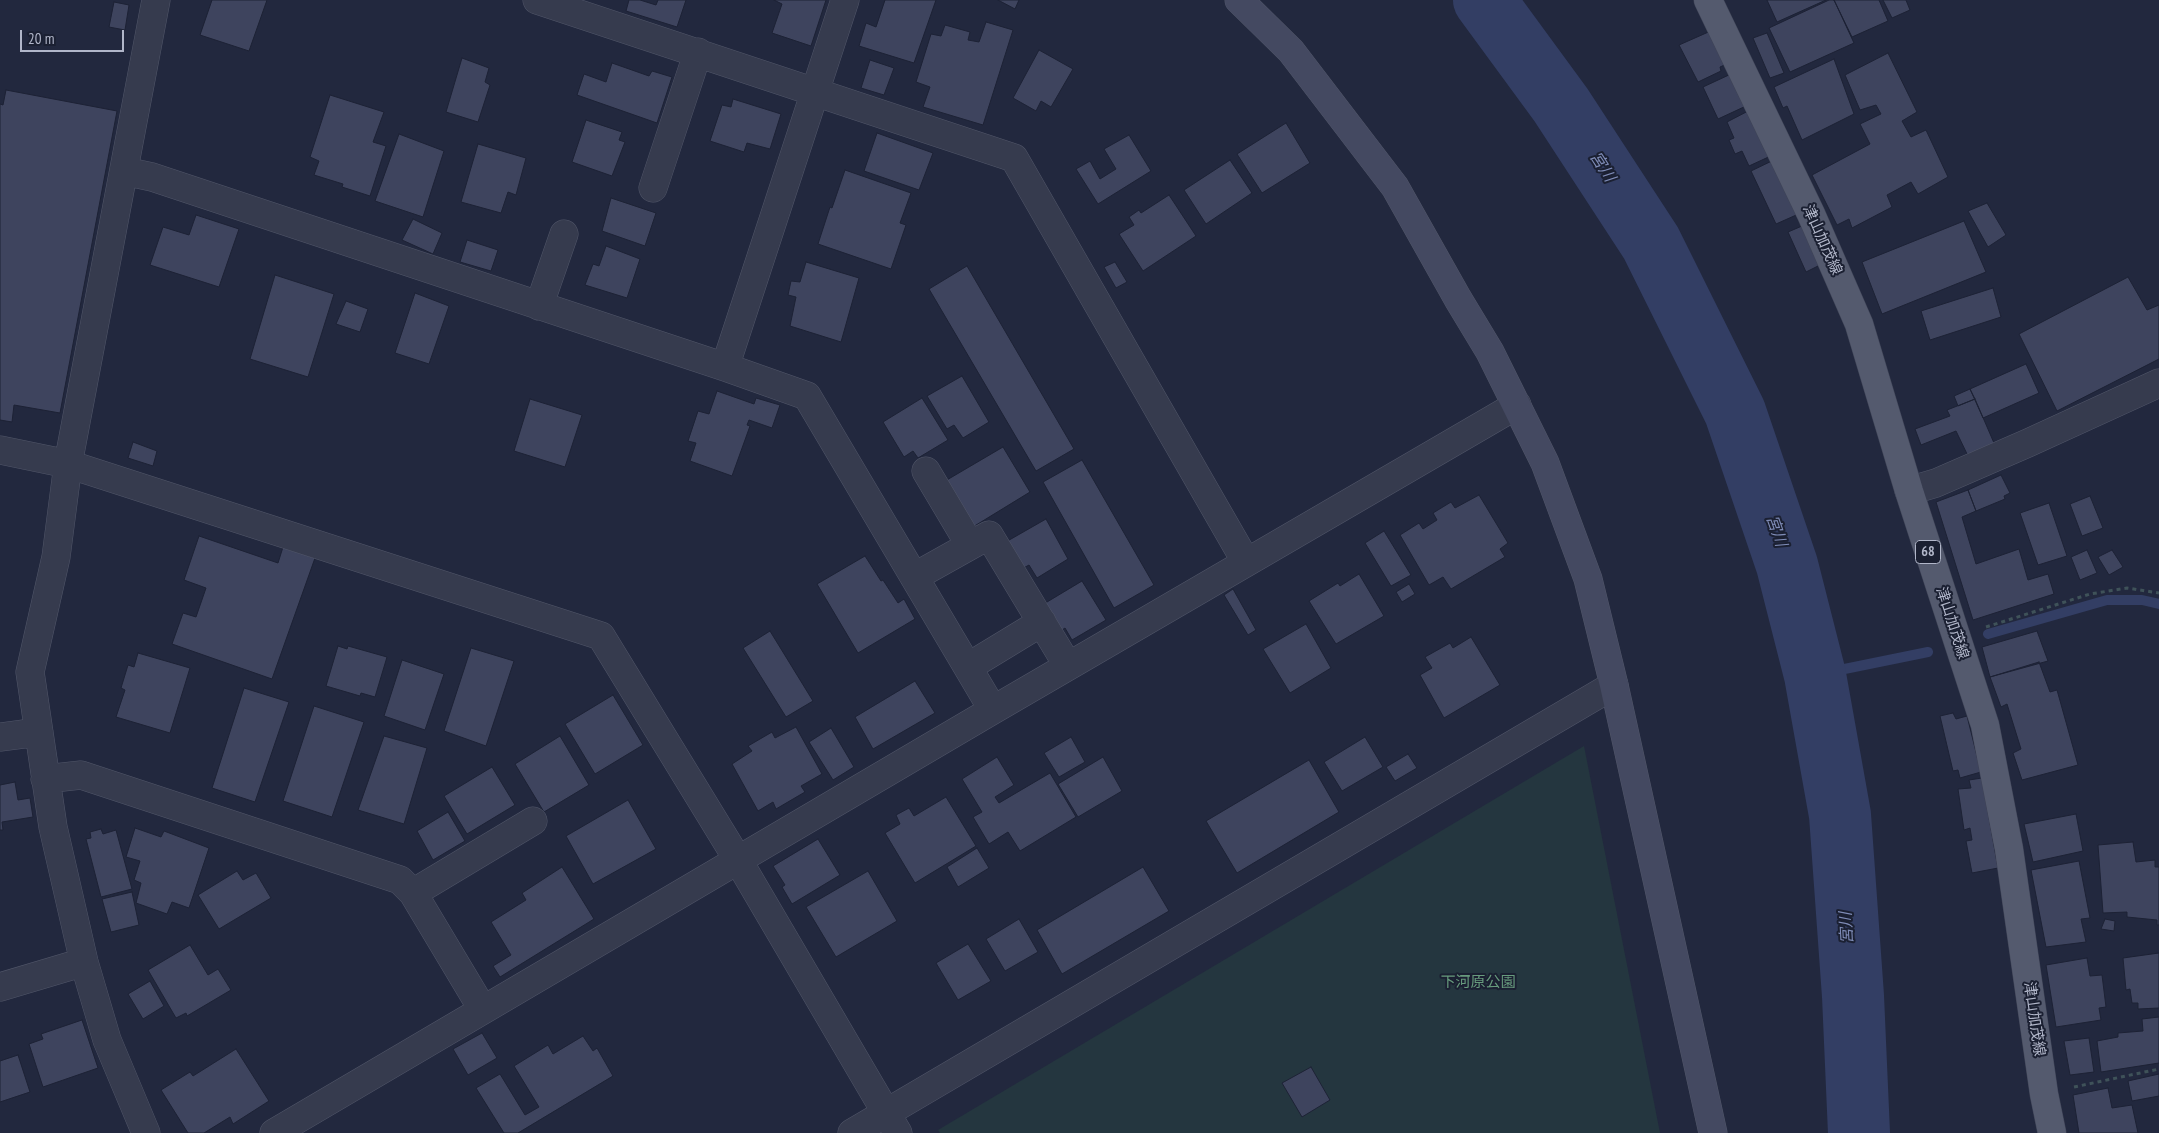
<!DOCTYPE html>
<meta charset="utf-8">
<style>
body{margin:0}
#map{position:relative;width:2159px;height:1133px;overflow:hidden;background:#22283e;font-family:"PT Sans Narrow",sans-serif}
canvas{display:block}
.scale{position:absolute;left:20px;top:30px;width:104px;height:22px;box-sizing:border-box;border:2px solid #b1b6c9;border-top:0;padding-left:6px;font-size:15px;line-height:18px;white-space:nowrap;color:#b1b6c9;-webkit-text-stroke:4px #1b2032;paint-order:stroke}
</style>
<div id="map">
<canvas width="2159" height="1133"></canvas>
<div class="scale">20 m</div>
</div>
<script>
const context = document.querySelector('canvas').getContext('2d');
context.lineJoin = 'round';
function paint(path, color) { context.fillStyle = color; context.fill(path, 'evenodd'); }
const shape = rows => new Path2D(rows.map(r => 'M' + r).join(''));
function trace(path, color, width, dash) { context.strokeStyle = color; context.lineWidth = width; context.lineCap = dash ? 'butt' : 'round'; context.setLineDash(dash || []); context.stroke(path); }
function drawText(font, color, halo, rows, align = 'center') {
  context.font = font + ' "PT Sans Narrow","Noto Sans JP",sans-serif'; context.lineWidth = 4; context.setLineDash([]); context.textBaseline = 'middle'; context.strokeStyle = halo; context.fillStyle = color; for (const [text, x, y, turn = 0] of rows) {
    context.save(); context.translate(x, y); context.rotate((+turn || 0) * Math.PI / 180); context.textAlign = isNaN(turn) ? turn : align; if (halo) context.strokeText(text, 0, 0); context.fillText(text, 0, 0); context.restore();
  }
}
const green = shape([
 [1584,746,1660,1133,940,1133,938,1130]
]);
const stream = shape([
 [1988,634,2107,600,2142,600,2159,604],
 [1815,675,1928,652]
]);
const river = shape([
 [1484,0,1561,105,1651,243,1735,412,1787,565,1815,675,1840,815,1853,996,1859,1133]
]);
const building = shape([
 [212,0,267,0,249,51,200,35,212,0],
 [629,0,640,0,656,5,658,0,686,0,677,27,626,11,629,0],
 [774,0,826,0,811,46,772,33,782,4,774,0],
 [885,0,936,0,914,63,859,46,866,23,876,27,885,0],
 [998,0,1019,0,1015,9,998,0],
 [1767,0,1826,0,1777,22,1767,0],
 [1829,0,1834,0,1854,43,1790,72,1769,28,1829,0],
 [1834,0,1879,0,1888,21,1852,37,1834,0],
 [1883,0,1906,0,1910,10,1892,18,1883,0],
 [114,2,129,5,125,30,109,27,114,2],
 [986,22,1013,30,983,125,923,107,930,87,916,82,931,34,941,36,945,25,970,32,968,40,979,42,986,22],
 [1713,30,1729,63,1720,67,1721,71,1698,82,1679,45,1713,30],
 [1767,33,1784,73,1770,78,1753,38,1767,33],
 [1039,50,1073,69,1051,107,1041,101,1036,111,1013,98,1039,50],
 [1888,53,1917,112,1902,121,1911,137,1926,130,1948,177,1918,194,1911,182,1887,195,1892,207,1852,228,1849,219,1837,225,1812,175,1870,144,1860,124,1881,114,1876,105,1860,110,1845,75,1888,53],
 [462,58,489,68,485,82,490,85,478,122,446,112,462,58],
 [1834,59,1854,114,1802,140,1787,106,1783,108,1774,87,1834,59],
 [870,60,894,68,884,95,861,88,870,60],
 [612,63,649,76,652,71,672,77,657,123,577,95,584,74,606,82,612,63],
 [1731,74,1746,106,1718,119,1703,87,1731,74],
 [6,90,117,111,60,413,14,405,12,422,0,420,0,104,3,105,6,90],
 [330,95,384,112,373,142,386,146,370,196,342,187,343,184,314,175,319,161,310,157,330,95],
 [733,99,781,114,770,149,747,143,744,152,710,141,722,105,731,107,733,99],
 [1752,109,1775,154,1749,166,1742,151,1735,154,1729,140,1734,138,1727,122,1752,109],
 [586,120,622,132,619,140,625,142,612,176,572,162,586,120],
 [1286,123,1310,163,1262,193,1237,154,1286,123],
 [877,133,933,153,919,190,864,171,877,133],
 [399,134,444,151,423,217,375,201,399,134],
 [1129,135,1151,171,1098,204,1076,169,1090,161,1100,179,1116,169,1104,149,1129,135],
 [478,144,526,158,516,195,508,192,501,213,461,202,478,144],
 [1778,158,1803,212,1776,224,1751,171,1778,158],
 [1230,160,1252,193,1206,224,1184,190,1230,160],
 [845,170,911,193,900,223,906,225,891,269,818,244,830,207,832,208,845,170],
 [1169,195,1196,236,1143,271,1119,234,1134,225,1129,217,1139,210,1141,213,1169,195],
 [611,198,656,213,645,246,602,231,611,198],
 [1987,203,2006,235,1988,247,1968,211,1987,203],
 [196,215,239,229,219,287,150,265,163,227,189,235,196,215],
 [413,219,442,233,433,254,402,240,413,219],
 [1964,221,1986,272,1882,314,1862,262,1964,221],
 [1809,223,1826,262,1806,272,1788,232,1809,223],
 [467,240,498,250,491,271,460,262,467,240],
 [606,246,640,259,627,298,585,285,593,264,599,266,606,246],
 [806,262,859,278,841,342,790,326,796,297,788,295,791,281,800,282,806,262],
 [1115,262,1127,282,1116,288,1104,267,1115,262],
 [967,266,1074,449,1036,471,929,289,967,266],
 [275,275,334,294,308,377,250,359,275,275],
 [2128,277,2147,310,2159,305,2159,359,2057,411,2019,334,2128,277],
 [1993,288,2001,317,1930,340,1921,311,1993,288],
 [415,293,449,306,429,364,395,353,415,293],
 [346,301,368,309,360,332,336,324,346,301],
 [2026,364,2039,393,1983,418,1970,389,2026,364],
 [962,376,989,422,963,438,954,425,947,429,927,396,962,376],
 [1970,389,1975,399,1958,406,1954,396,1970,389],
 [717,391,754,404,756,398,780,405,772,428,749,420,747,425,750,426,732,476,690,461,696,443,688,441,698,411,709,414,717,391],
 [922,398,948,440,918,458,913,451,904,457,883,422,922,398],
 [530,399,582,415,565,467,514,451,530,399],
 [1975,399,1994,443,1968,456,1956,431,1921,445,1915,429,1950,416,1947,410,1975,399],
 [133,442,157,451,153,466,128,458,133,442],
 [1003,447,1030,492,968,530,940,484,1003,447],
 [1082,460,1154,585,1114,608,1043,482,1082,460],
 [2001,475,2010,493,2004,496,2005,499,1976,511,1968,490,2001,475],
 [1968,490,1976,511,1962,517,1976,564,2019,549,2028,580,2048,574,2054,594,1973,620,1936,502,1968,490],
 [1479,495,1508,543,1500,549,1505,557,1451,589,1443,577,1429,585,1400,535,1419,523,1423,529,1437,520,1433,513,1451,502,1455,508,1479,495],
 [2090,496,2103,528,2082,536,2070,504,2090,496],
 [2049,503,2067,556,2038,565,2020,513,2049,503],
 [1046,519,1068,559,1037,578,1029,565,1020,570,1004,543,1046,519],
 [1384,531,1411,575,1391,586,1365,543,1384,531],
 [199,536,278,563,283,547,315,558,272,679,172,644,183,613,196,617,206,588,184,580,199,536],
 [2087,550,2097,573,2080,580,2071,557,2087,550],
 [2112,550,2123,567,2109,575,2098,557,2112,550],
 [865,556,881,581,883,580,898,603,904,599,915,619,858,653,817,584,865,556],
 [1359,574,1384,616,1336,644,1309,601,1338,583,1340,586,1359,574],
 [1082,581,1106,620,1072,640,1065,628,1059,632,1042,605,1082,581],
 [1409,584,1415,594,1402,602,1396,592,1409,584],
 [1233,589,1256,630,1248,635,1224,595,1233,589],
 [1306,624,1331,668,1290,693,1263,649,1306,624],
 [770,631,813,701,786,717,743,648,770,631],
 [2037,631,2048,661,1990,677,1982,647,2037,631],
 [1471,637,1500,685,1444,718,1420,675,1432,668,1425,657,1450,643,1453,648,1471,637],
 [338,646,347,649,348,646,387,657,375,697,361,693,360,696,326,686,338,646],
 [471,648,514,661,486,746,444,731,471,648],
 [138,653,190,668,170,733,116,717,125,690,121,688,128,665,134,667,138,653],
 [402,660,444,674,425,730,384,716,402,660],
 [2039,662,2050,692,2057,690,2078,765,2022,780,2013,753,2021,749,2007,704,2001,707,1990,677,2039,662],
 [915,681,935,713,873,749,855,717,915,681],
 [244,688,289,702,255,802,212,788,244,688],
 [613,695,643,745,595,774,565,724,613,695],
 [314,706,364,722,332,817,283,801,314,706],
 [1953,713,1956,719,1967,716,1981,772,1960,778,1958,770,1953,771,1940,716,1953,713],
 [796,727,822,774,801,786,805,792,776,809,773,802,758,811,732,764,752,751,748,746,772,732,775,738,796,727],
 [831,728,854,767,833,780,809,742,831,728],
 [384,736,427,748,404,824,358,810,384,736],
 [560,736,589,785,544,812,515,764,560,736],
 [1071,737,1085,762,1059,777,1044,753,1071,737],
 [1365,737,1383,767,1342,791,1324,762,1365,737],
 [1408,754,1417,768,1395,781,1386,767,1408,754],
 [997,757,1014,785,995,797,999,803,1050,773,1076,817,1020,851,1008,832,989,844,973,817,982,812,962,779,997,757],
 [1103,757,1122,791,1078,817,1058,784,1103,757],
 [1309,760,1339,812,1237,873,1206,821,1309,760],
 [492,767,515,805,467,834,444,796,492,767],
 [1982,778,1998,868,1972,873,1966,841,1972,840,1970,828,1964,830,1958,789,1971,788,1969,780,1982,778],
 [15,782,18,800,30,798,33,817,2,822,3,830,0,830,0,785,15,782],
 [946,797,976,846,915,883,885,833,900,824,896,815,909,808,914,816,946,797],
 [628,800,656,849,593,884,566,836,628,800],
 [448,812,465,841,433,860,417,831,448,812],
 [2076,814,2083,851,2033,862,2024,824,2076,814],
 [135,828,161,837,164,831,209,848,189,908,172,902,167,914,136,903,141,883,134,880,140,861,126,857,135,828],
 [101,829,103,834,116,830,132,889,101,897,86,839,91,838,90,832,101,829],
 [818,839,840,875,792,904,782,887,785,885,773,866,818,839],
 [2133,842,2136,862,2155,860,2155,867,2159,867,2159,925,2157,925,2157,920,2127,917,2127,912,2103,913,2098,845,2133,842],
 [977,848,989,868,958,887,947,867,977,848],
 [2079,861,2090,918,2081,919,2086,942,2046,947,2031,870,2079,861],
 [562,867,594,919,500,977,493,966,511,955,491,922,526,900,522,893,562,867],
 [1143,867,1169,911,1062,974,1037,930,1143,867],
 [237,871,243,880,256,873,271,898,219,929,198,895,237,871],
 [868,871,897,921,836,957,806,907,868,871],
 [132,892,139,925,111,932,102,899,132,892],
 [1019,919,1038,952,1005,971,986,939,1019,919],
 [2105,919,2115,921,2114,931,2101,929,2105,919],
 [968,944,991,981,958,1000,936,963,968,944],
 [190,945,208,975,218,969,231,990,187,1016,186,1013,176,1018,148,970,190,945],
 [2159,953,2159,1008,2138,1009,2138,1003,2132,1003,2130,989,2126,990,2123,958,2159,953],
 [2087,958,2090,976,2102,975,2106,1007,2099,1008,2101,1020,2056,1027,2046,965,2087,958],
 [150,981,164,1006,143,1019,128,994,150,981],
 [2159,1017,2159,1063,2101,1072,2097,1041,2118,1037,2118,1033,2143,1031,2142,1019,2159,1017],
 [82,1020,98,1068,43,1087,29,1044,43,1039,41,1034,82,1020],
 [482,1033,497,1058,468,1075,453,1049,482,1033],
 [583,1036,593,1051,597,1048,613,1076,518,1133,504,1133,476,1088,500,1074,525,1115,539,1107,514,1066,548,1045,553,1054,583,1036],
 [2089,1038,2094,1072,2070,1075,2064,1041,2089,1038],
 [236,1049,269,1101,233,1124,230,1117,204,1133,188,1133,161,1090,190,1072,193,1076,236,1049],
 [18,1055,30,1092,0,1102,0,1061,18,1055],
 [1311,1067,1330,1100,1302,1117,1282,1083,1311,1067],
 [2159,1074,2159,1096,2132,1101,2128,1081,2159,1074],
 [2108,1088,2112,1108,2132,1105,2138,1133,2079,1133,2073,1095,2108,1088]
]);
const path = shape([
 [1986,627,2090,594,2127,588,2159,593],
 [2074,1087,2159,1069]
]);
const street = shape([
 [537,0,1014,158,1246,562],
 [124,171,152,177,725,367,807,396,993,710],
 [653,188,698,52],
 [539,306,564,234],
 [725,367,845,0],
 [0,450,68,464,601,636,738,860,898,1133],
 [926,471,970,545],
 [1909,491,1936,483,2028,443,2159,383],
 [914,577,989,535,1068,666],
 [968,667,1042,622],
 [0,737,39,732],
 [45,779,81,775,400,880,413,893,483,1010],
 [413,893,533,821],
 [0,987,84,962],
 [146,1133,107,1040,84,962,53,827,30,672,56,557,68,464,156,0],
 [274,1133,993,710,1517,405],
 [852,1133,1614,685]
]);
const secondary = shape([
 [1239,0,1291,51,1395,187,1458,299,1490,352,1545,463,1588,579,1614,685,1713,1133]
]);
const primary = shape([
 [1708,0,1811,214,1859,324,1909,491,1985,725,2009,849,2044,1094,2052,1133]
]);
const shields = [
 [1928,552,25]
];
const shieldNames = [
 ["68",1928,552]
];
const streetNames = [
 ["津山加茂線",1822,240,66],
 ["津山加茂線",1952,623,72],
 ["津山加茂線",2034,1019,82]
];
const parkNames = [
 ["下河原公園",1478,983]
];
const waterNames = [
 ["宮川",1602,167,57],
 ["宮川",1776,531,71],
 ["宮川",1847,928,-93]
];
paint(green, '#24363f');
trace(stream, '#333e64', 10);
trace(river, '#333e64', 62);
paint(building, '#3e445e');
trace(building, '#1d2235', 1);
trace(street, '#515669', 29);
trace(secondary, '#515669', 29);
trace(primary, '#3f4457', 29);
trace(path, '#3f5259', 3, [4, 4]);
trace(street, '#363b4e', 28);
trace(secondary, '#444961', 28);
trace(primary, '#545a6e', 28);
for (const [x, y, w] of shields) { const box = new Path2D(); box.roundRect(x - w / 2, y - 11.5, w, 23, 4); context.fillStyle = '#1b2032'; context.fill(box); trace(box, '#b1b6c9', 1); }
drawText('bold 14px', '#b1b6c9', null, shieldNames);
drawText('15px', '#b1b6c9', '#1b2032', streetNames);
drawText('15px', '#679b7d', '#1b2032', parkNames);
drawText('italic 16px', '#7f8cb7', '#1b2032', waterNames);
</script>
